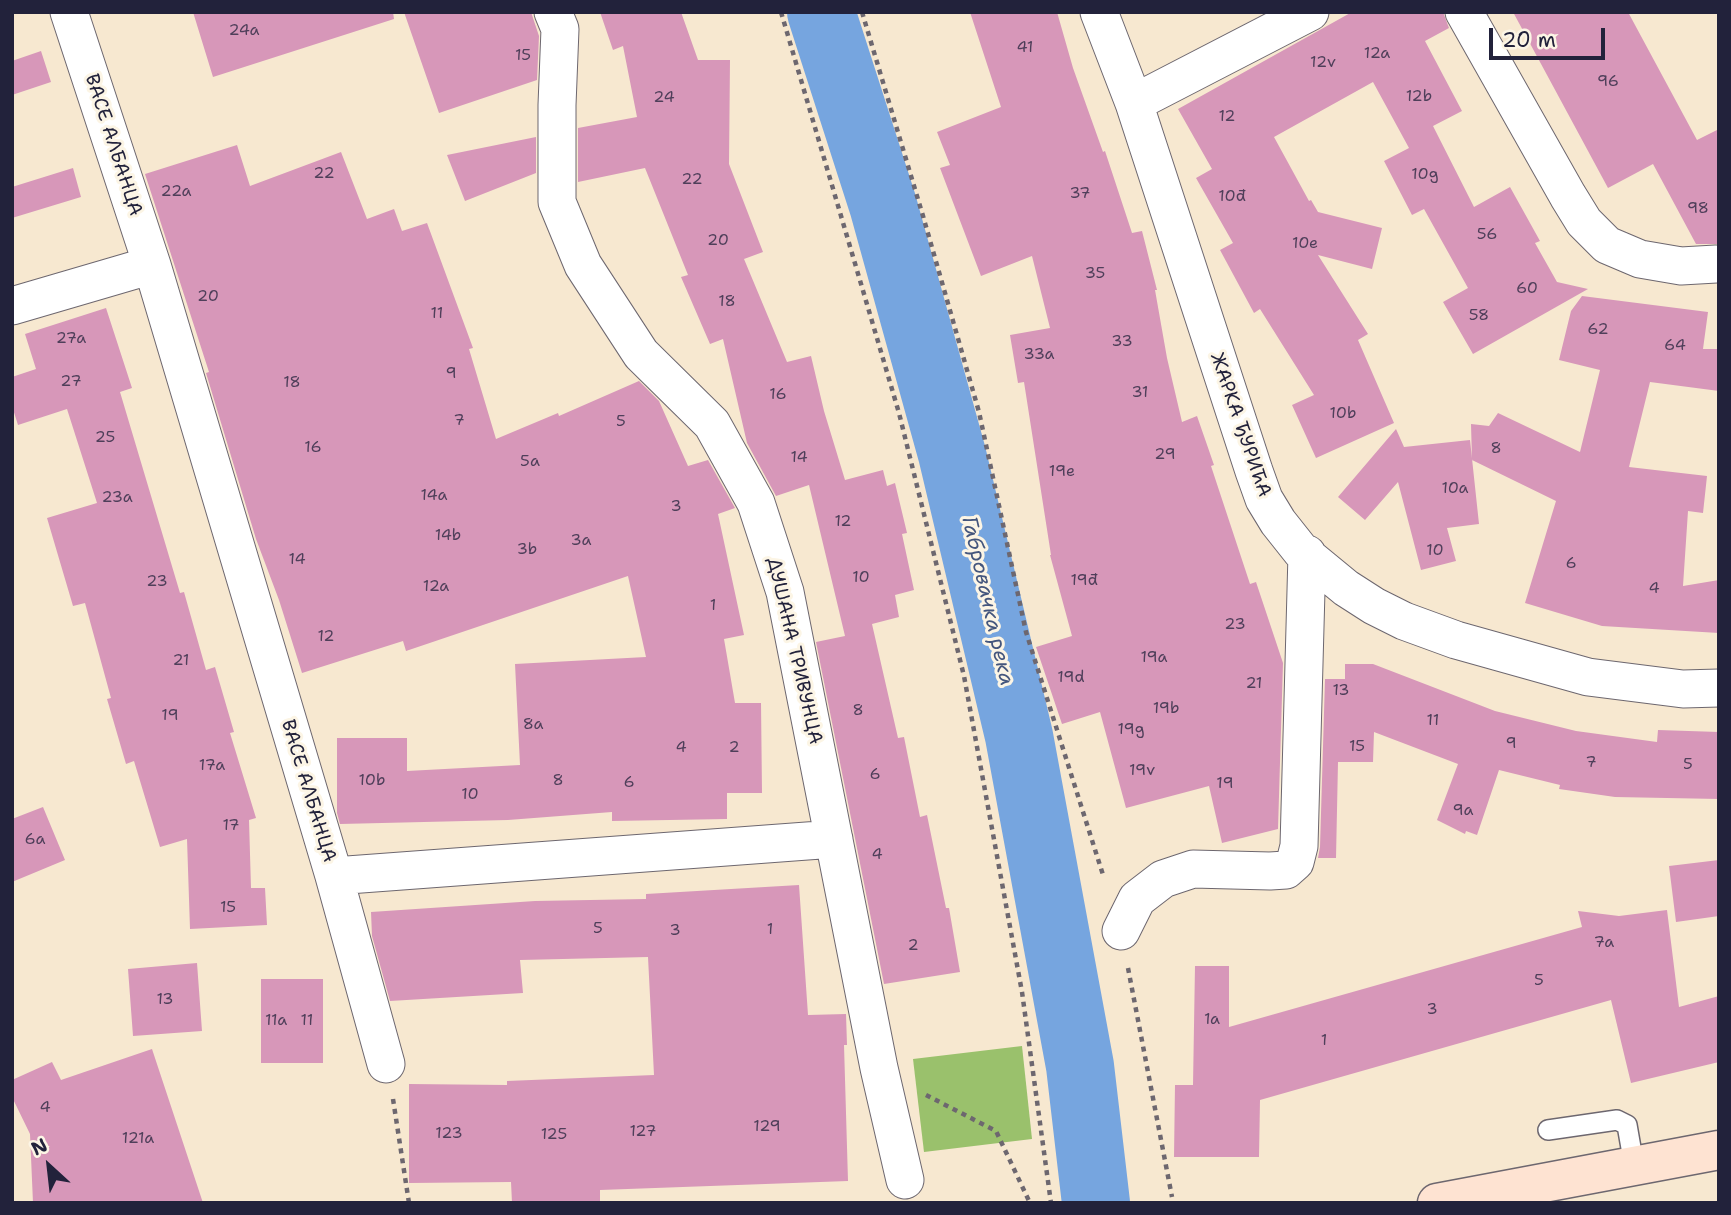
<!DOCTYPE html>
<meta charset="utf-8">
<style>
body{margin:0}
#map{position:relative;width:1731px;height:1215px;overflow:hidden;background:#f7e8d0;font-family:"Shantell Sans",sans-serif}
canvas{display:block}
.frame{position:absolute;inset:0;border:14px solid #22223b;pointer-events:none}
.north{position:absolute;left:14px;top:1131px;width:70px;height:70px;-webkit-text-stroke:5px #fcf5e5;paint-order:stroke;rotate:333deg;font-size:19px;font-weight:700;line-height:28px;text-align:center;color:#22223b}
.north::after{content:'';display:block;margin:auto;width:24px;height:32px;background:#22223b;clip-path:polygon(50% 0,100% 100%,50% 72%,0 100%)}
.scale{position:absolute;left:1489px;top:28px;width:116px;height:32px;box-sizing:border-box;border:4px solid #22223b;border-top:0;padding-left:9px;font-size:21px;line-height:24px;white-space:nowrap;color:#22223b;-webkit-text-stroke:5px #fcf5e5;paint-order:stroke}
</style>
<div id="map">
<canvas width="1731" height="1215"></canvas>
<div class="frame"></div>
<div class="north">N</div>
<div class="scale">20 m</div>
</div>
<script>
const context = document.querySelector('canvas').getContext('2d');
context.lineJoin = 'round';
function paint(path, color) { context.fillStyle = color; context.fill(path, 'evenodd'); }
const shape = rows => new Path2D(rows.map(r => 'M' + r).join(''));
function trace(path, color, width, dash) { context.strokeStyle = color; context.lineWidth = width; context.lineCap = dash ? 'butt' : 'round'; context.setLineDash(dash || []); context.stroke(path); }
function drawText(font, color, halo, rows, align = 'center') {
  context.font = font + ' "Shantell Sans",sans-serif'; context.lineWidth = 6; context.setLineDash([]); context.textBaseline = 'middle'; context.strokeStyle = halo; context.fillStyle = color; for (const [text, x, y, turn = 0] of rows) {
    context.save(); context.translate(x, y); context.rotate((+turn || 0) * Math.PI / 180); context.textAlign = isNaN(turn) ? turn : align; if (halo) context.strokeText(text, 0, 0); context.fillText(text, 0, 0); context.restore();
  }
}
const green = shape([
 [1022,1046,1032,1139,924,1152,913,1059]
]);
const river = shape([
 [821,12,883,205,952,454,1019,736,1080,1066,1096,1203]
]);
const building = shape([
 [193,12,393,12,394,19,213,77],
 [404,12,531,12,539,36,537,80,439,113],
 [600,12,681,12,698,60,730,60,729,164,763,252,744,259,787,362,811,356,824,411,845,480,883,470,887,486,895,483,907,533,902,534,914,590,895,595,899,617,872,624,898,738,904,737,920,817,927,815,946,908,949,908,960,972,884,984,816,642,845,636,809,485,776,496,747,443,723,339,710,344,681,277,688,275,645,168,578,182,578,128,637,117,623,46,613,50],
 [970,12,1057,12,1073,68,1103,152,1105,151,1132,233,1142,231,1157,290,1155,290,1167,358,1182,422,1197,416,1214,465,1211,466,1250,584,1256,582,1283,663,1278,829,1222,843,1209,786,1126,808,1100,712,1062,724,1036,647,1072,636,1050,555,1051,555,1024,382,1018,383,1010,335,1050,328,1032,256,981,276,940,168,950,165,937,132,1001,107],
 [1352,12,1443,12,1449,28,1425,41,1462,111,1433,126,1474,207,1510,187,1540,241,1535,243,1557,282,1588,289,1473,354,1443,302,1468,288,1424,209,1412,215,1384,161,1409,148,1373,82,1274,137,1309,201,1311,200,1318,212,1382,228,1372,269,1318,255,1368,334,1358,340,1394,423,1316,458,1292,405,1314,395,1260,309,1254,313,1220,250,1233,243,1196,178,1212,169,1178,109],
 [1513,12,1628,12,1697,140,1719,129,1719,244,1696,244,1653,164,1608,188],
 [41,51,51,82,12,95,12,61],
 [536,137,536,173,465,201,447,155],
 [237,145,250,186,341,152,367,219,394,209,402,231,427,223,473,348,469,349,496,439,558,413,559,416,639,381,659,401,688,466,708,460,735,508,718,514,744,635,724,639,735,703,761,703,762,793,727,793,727,819,612,821,612,812,508,820,340,824,337,813,337,738,407,738,407,771,520,765,515,664,646,657,628,576,406,651,403,641,302,673,279,600,256,539,206,373,209,372,145,174],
 [73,168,81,197,12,218,12,187],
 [1582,296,1708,312,1703,349,1719,349,1719,391,1650,382,1629,467,1707,476,1703,513,1688,511,1683,586,1719,580,1719,633,1602,626,1525,603,1556,501,1472,460,1471,424,1489,426,1498,413,1580,452,1600,370,1559,360,1571,311],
 [106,308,132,388,120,392,180,593,184,592,206,670,215,667,234,732,230,733,256,818,249,820,251,888,265,888,267,925,190,929,187,839,160,847,134,761,126,764,107,699,111,698,85,603,73,606,47,518,97,503,67,409,18,425,12,406,12,377,36,369,25,334],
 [1396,429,1404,447,1470,440,1479,524,1447,528,1456,561,1421,570,1398,482,1365,520,1338,497],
 [1345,664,1373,664,1495,711,1576,731,1657,742,1658,730,1719,732,1719,799,1615,797,1559,789,1560,785,1499,770,1477,835,1466,831,1465,834,1437,820,1458,764,1374,732,1373,762,1338,762,1336,858,1318,858,1320,847,1325,679,1345,679],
 [43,807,65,860,12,882,12,819],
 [1719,860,1719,916,1676,922,1669,866],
 [799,885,808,1015,846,1014,847,1045,844,1045,848,1181,600,1190,600,1201,552,1203,512,1203,511,1182,409,1183,409,1084,507,1085,507,1081,654,1075,648,957,520,960,523,993,390,1001,372,936,371,912,535,901,646,899,646,894],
 [1667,910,1679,1007,1719,996,1719,1062,1631,1083,1611,1000,1260,1100,1259,1157,1174,1157,1175,1085,1193,1085,1195,966,1229,966,1229,1027,1582,927,1578,911,1619,916],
 [197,963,202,1031,133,1036,128,969],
 [261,979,323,979,323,1063,261,1063],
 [152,1049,203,1203,33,1203,30,1134,12,1097,12,1080,52,1062,61,1080]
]);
const path = shape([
 [781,12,899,413,964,676,1022,992,1051,1203],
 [862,12,923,216,979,412,1026,632,1104,878],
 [1128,968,1172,1197],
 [926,1095,996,1131,1030,1203],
 [393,1099,409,1203]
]);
const service = shape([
 [1548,1130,1617,1120,1627,1125,1634,1165]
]);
const minor = shape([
 [553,12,560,29,557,105,557,202,583,265,641,354,712,424,756,503,785,592,879,1068,905,1180],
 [1099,12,1134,103,1254,471,1264,499,1278,522,1301,551,1346,588,1374,606,1404,621,1456,640,1588,677,1683,689,1719,688],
 [1464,12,1568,196,1584,222,1607,245,1640,259,1681,266,1716,264],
 [1134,103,1310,12],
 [152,265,334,876,834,839],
 [12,306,152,265,69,12],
 [334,876,386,1064],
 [1121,931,1137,899,1163,879,1193,869,1270,871,1286,870,1295,862,1299,846,1307,554]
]);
const secondary = shape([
 [1437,1203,1719,1150]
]);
const numberNames = [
 ["24a",244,31],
 ["41",1025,48],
 ["12a",1377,54],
 ["15",523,56],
 ["12v",1323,63],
 ["96",1608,82],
 ["12b",1419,97],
 ["24",664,98],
 ["12",1227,117],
 ["22",324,174],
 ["10g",1425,175],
 ["22",692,180],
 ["22a",176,192],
 ["37",1080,194],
 ["10đ",1232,197],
 ["98",1698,209],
 ["56",1487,235],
 ["20",718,241],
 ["10e",1305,244],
 ["35",1095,274],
 ["60",1527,289],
 ["20",208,297],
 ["18",727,302],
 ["11",437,314],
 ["58",1479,316],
 ["62",1598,330],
 ["27a",71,339],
 ["33",1122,342],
 ["64",1675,346],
 ["33a",1039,355],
 ["9",451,374],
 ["27",71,382],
 ["18",292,383],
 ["31",1140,393],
 ["16",778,395],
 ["10b",1343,414],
 ["7",459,421],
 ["5",621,422],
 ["25",105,438],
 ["16",313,448],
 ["8",1496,449],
 ["29",1165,455],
 ["14",799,458],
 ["5a",530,462],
 ["19e",1062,472],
 ["10a",1455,489],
 ["14a",434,496],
 ["23a",117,498],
 ["3",676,507],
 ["12",843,522],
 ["14b",448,536],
 ["3a",581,541],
 ["3b",527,550],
 ["10",1435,551],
 ["14",297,560],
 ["6",1571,564],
 ["10",861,578],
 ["19đ",1084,581],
 ["23",157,582],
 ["12a",436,587],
 ["4",1654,589],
 ["1",713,606],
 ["23",1235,625],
 ["12",326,637],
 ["19a",1154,658],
 ["21",181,661],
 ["19d",1071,678],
 ["21",1254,684],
 ["13",1341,691],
 ["19b",1166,709],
 ["8",858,711],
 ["19",170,716],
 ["11",1433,721],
 ["8a",533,725],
 ["19g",1131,730],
 ["9",1511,744],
 ["15",1357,747],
 ["4",681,748],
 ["2",734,748],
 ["7",1591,763],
 ["5",1688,765],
 ["17a",212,766],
 ["19v",1142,771],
 ["6",875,775],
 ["10b",372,781],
 ["8",558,781],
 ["6",629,783],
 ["19",1225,784],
 ["10",470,795],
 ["9a",1463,811],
 ["17",231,826],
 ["6a",35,840],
 ["4",877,855],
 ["15",228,908],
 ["5",598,929],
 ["1",770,930],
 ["3",675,931],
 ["7a",1604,943],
 ["2",913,946],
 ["5",1539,981],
 ["13",165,1000],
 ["3",1432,1010],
 ["1a",1212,1020],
 ["11a",276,1021],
 ["11",307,1021],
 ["1",1324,1041],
 ["4",45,1108],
 ["129",767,1127],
 ["127",643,1132],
 ["123",449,1134],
 ["125",554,1135],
 ["121a",138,1139]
];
const streetNames = [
 ["ВАСЕ АЛБАНЦА",113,145,72],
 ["ЖАРКА ЂУРИЋА",1240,425,71],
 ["ДУШАНА ТРИВУНЦА",794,651,77],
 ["ВАСЕ АЛБАНЦА",308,791,73]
];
const waterNames = [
 ["Габровачка река",987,601,77]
];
paint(green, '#9ac16c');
trace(river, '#76a5df', 68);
paint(building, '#d797b9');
trace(service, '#6d676f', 22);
trace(minor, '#6d676f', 39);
trace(secondary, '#6d676f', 41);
trace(path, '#6d676f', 4.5, [5, 5]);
trace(service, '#fff', 19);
trace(minor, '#fff', 37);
trace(secondary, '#fee3d2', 38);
drawText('16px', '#4f3f5a', null, numberNames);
drawText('19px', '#22223b', '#fcf5e5', streetNames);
drawText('italic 21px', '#44567d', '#fcf5e5', waterNames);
</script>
